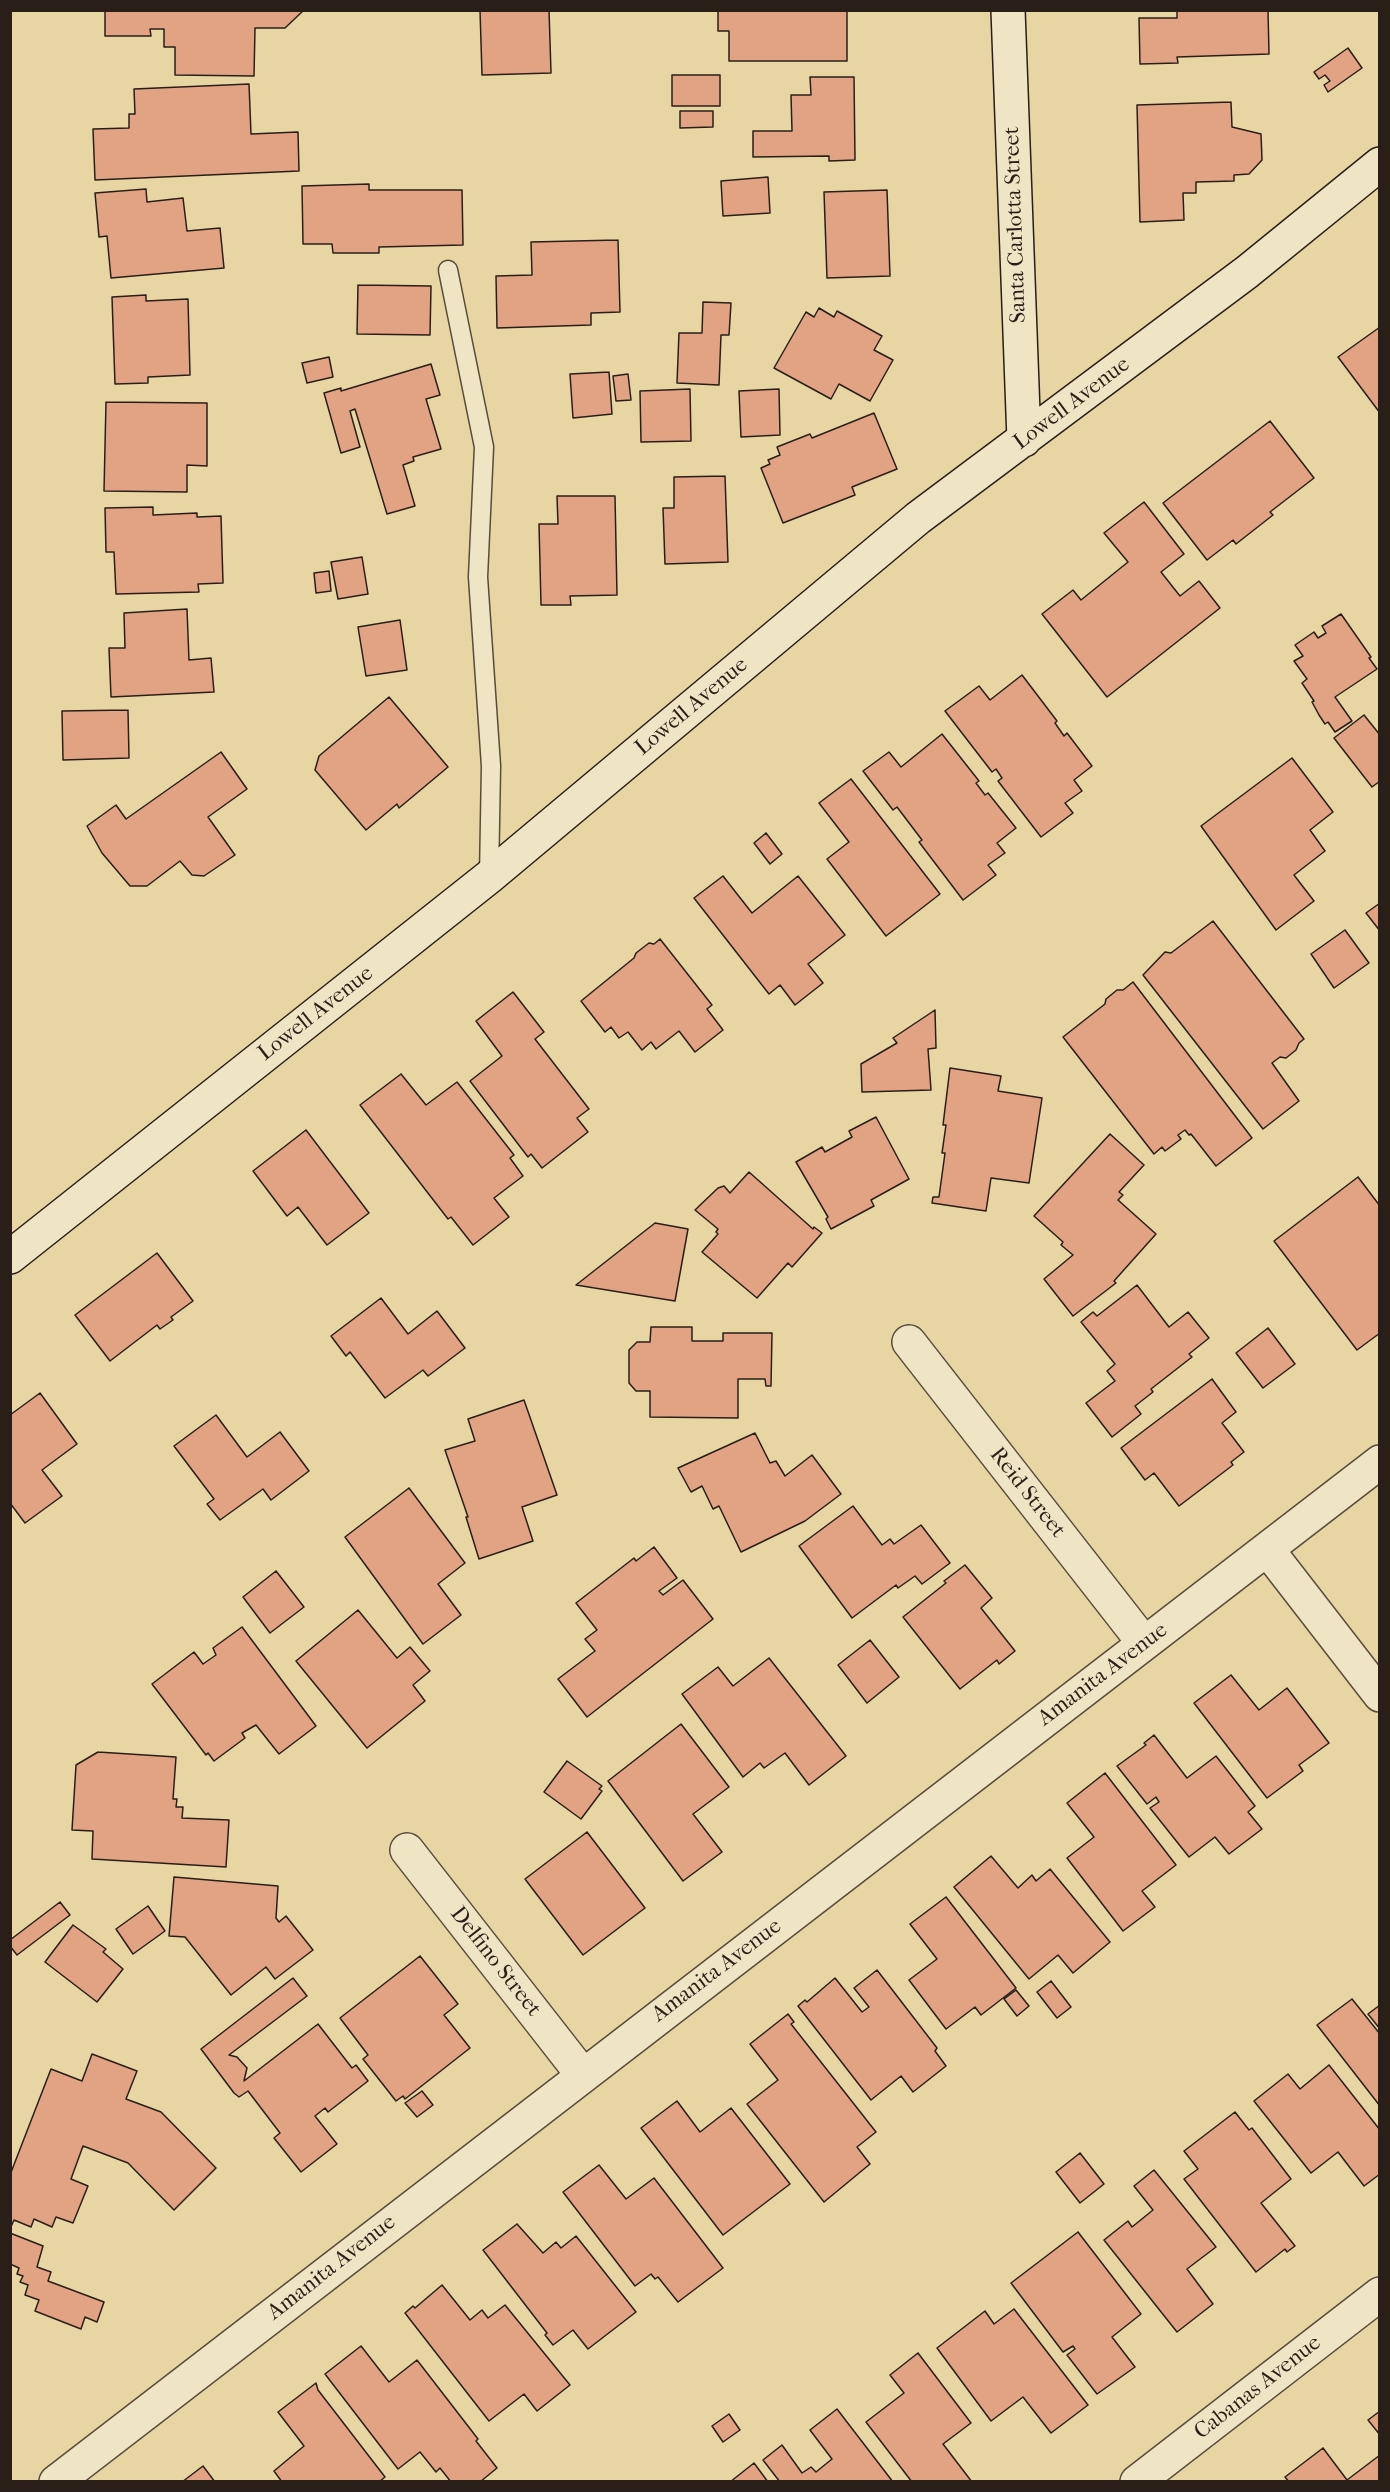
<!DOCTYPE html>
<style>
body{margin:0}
#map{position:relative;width:1390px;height:2492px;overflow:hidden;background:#e7d5a4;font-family:"IM FELL French Canon",serif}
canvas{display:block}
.frame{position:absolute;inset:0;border:12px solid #2a1f18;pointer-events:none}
</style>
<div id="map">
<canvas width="1390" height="2492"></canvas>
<div class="frame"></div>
</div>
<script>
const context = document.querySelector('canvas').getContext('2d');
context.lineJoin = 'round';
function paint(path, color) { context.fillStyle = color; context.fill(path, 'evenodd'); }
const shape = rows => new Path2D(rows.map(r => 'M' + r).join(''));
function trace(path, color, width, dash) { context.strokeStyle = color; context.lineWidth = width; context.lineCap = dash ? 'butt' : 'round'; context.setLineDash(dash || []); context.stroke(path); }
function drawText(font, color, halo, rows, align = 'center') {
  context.font = font + ' "IM FELL French Canon",serif'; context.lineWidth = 4.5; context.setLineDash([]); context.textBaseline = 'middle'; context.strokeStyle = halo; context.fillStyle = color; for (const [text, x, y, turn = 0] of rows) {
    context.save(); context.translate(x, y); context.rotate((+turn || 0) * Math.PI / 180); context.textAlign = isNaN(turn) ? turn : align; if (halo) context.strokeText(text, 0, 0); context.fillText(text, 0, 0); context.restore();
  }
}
const building = shape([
 [105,10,304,10,285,28,255,28,254,76,175,75,175,47,164,47,164,29,150,29,151,36,105,36,105,10],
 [480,10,549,10,551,73,482,75,480,10],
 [718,10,847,10,847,61,729,61,729,31,718,31,718,10],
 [1177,10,1268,10,1269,54,1177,57,1178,63,1140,64,1139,18,1177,18,1177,10],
 [1348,48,1362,68,1328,92,1324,85,1330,81,1325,75,1319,79,1314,72,1348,48],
 [672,75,720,75,720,106,672,106,672,75],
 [810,77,854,77,855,160,829,161,829,156,753,157,753,131,792,131,791,95,811,95,810,77],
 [249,84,251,134,298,132,299,171,95,180,93,129,129,128,129,114,135,114,134,89,249,84],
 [1231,102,1232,127,1261,134,1262,160,1249,174,1234,175,1234,181,1196,182,1196,193,1183,193,1184,220,1140,222,1137,105,1231,102],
 [680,111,713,111,713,127,680,128,680,111],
 [768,177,770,213,723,216,721,181,768,177],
 [369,184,369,190,462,190,463,245,379,247,379,253,333,253,332,244,303,244,302,186,369,184],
 [146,189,147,202,183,198,187,231,220,228,224,268,111,278,107,236,99,237,95,193,146,189],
 [887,190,890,276,827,278,824,192,887,190],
 [618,240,620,312,591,313,591,325,497,328,496,276,532,275,531,242,618,240],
 [358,285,431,286,430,335,357,334,358,285],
 [146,295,146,301,188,299,190,375,148,377,148,383,115,384,112,297,146,295],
 [703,302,731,303,729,335,721,335,719,385,677,383,679,333,702,333,703,302],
 [819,308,834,317,837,311,882,336,874,350,893,360,870,401,839,384,831,399,774,368,806,312,814,317,819,308],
 [1380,327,1380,413,1338,357,1380,327],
 [329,357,333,377,307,383,302,363,329,357],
 [431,364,440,395,426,399,441,449,413,457,414,461,403,465,415,506,387,514,355,409,350,411,360,447,341,453,324,393,341,388,341,391,431,364],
 [609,372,612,414,573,418,570,374,609,372],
 [628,374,631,400,616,401,613,376,628,374],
 [690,389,691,441,641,442,640,391,690,389],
 [779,389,780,435,741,437,739,391,779,389],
 [106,402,207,403,207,466,187,465,187,492,104,491,106,402],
 [874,413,897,469,852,487,855,495,783,523,761,468,770,464,768,460,780,455,777,447,810,434,812,438,874,413],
 [1270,421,1314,478,1270,512,1273,515,1236,544,1233,540,1207,560,1163,503,1270,421],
 [725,476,728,562,665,564,663,508,674,508,674,477,725,476],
 [557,496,615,496,617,595,570,596,571,605,541,605,539,524,558,524,557,496],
 [1144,502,1184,554,1161,572,1180,596,1199,581,1220,608,1107,697,1042,614,1073,590,1081,600,1128,562,1104,533,1144,502],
 [153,507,153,515,197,513,197,517,221,516,223,583,198,584,199,592,116,594,114,552,106,552,105,508,153,507],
 [362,557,368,594,338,599,331,562,362,557],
 [329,571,331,591,316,593,314,573,329,571],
 [187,609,189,660,211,658,214,692,111,697,109,648,125,648,124,613,187,609],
 [1341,614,1371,657,1369,658,1377,669,1335,697,1352,721,1335,732,1328,722,1325,724,1319,715,1312,702,1314,701,1302,683,1307,679,1294,661,1303,656,1295,645,1314,632,1318,638,1326,633,1322,626,1341,614],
 [400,620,407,670,366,676,358,627,400,620],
 [1022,675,1057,721,1055,723,1064,736,1067,733,1092,766,1074,780,1082,791,1065,803,1073,813,1041,837,998,781,1002,778,996,769,992,772,945,711,979,686,990,700,1022,675],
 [389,697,448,767,399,808,397,804,366,830,315,770,319,756,389,697],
 [128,710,129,758,63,760,62,711,128,710],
 [1364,715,1380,735,1380,781,1372,787,1334,738,1364,715],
 [942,734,979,781,976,783,985,795,988,793,1016,828,997,843,1005,853,988,865,996,875,963,900,919,842,922,840,897,807,893,810,863,771,889,752,901,767,942,734],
 [221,752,247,789,208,817,235,855,204,876,192,875,180,861,147,886,130,886,102,853,87,826,116,805,126,819,221,752],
 [1292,758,1333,812,1310,830,1325,851,1294,875,1314,901,1276,930,1201,826,1292,758],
 [851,779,940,894,886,936,827,859,849,842,819,803,851,779],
 [766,833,782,854,770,864,754,843,766,833],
 [723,876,752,913,798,876,845,935,808,964,823,983,795,1005,780,985,769,994,694,898,723,876],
 [1380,903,1380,931,1366,913,1380,903],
 [1213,921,1304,1039,1299,1043,1296,1050,1286,1058,1280,1057,1272,1063,1299,1101,1263,1129,1143,975,1165,952,1171,953,1213,921],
 [1345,930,1369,963,1334,988,1311,954,1345,930],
 [660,939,712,1005,707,1009,723,1030,695,1052,679,1031,656,1049,651,1042,642,1050,628,1032,619,1038,611,1027,605,1032,581,1001,634,958,636,953,649,943,654,944,660,939],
 [1133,982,1252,1138,1216,1166,1191,1134,1189,1135,1185,1130,1178,1135,1181,1139,1165,1151,1162,1147,1154,1154,1063,1037,1105,1004,1106,999,1117,990,1123,990,1133,982],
 [513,992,544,1032,535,1039,589,1109,577,1118,588,1132,542,1168,531,1154,528,1157,470,1081,502,1056,476,1021,513,992],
 [935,1010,936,1048,928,1049,931,1090,862,1092,861,1064,897,1043,893,1038,935,1010],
 [950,1068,1001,1076,998,1091,1042,1098,1029,1183,991,1178,986,1211,932,1203,933,1197,939,1197,945,1153,942,1153,946,1125,943,1125,950,1068],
 [401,1074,426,1105,457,1082,514,1155,510,1158,523,1176,494,1198,509,1217,473,1245,451,1217,448,1219,360,1105,401,1074],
 [876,1117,909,1179,871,1200,874,1206,831,1229,826,1219,828,1217,796,1162,822,1147,825,1152,852,1137,849,1131,876,1117],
 [306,1130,369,1213,327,1245,298,1207,287,1216,253,1171,306,1130],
 [1110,1134,1144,1165,1119,1192,1123,1195,1118,1200,1156,1234,1114,1281,1116,1283,1073,1316,1044,1279,1073,1255,1061,1245,1063,1242,1034,1216,1110,1134],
 [749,1172,813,1229,814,1227,822,1233,792,1267,788,1263,757,1298,702,1252,718,1234,716,1232,718,1229,695,1210,718,1188,724,1186,730,1193,749,1172],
 [1358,1177,1380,1206,1380,1333,1357,1350,1274,1241,1358,1177],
 [655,1223,688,1229,675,1301,576,1285,655,1223],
 [157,1253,193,1301,171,1317,173,1320,160,1329,157,1325,110,1361,75,1315,157,1253],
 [1137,1285,1169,1327,1188,1312,1209,1338,1189,1354,1192,1357,1151,1389,1153,1392,1135,1406,1141,1414,1112,1437,1086,1403,1115,1381,1107,1371,1115,1364,1081,1322,1093,1312,1097,1316,1137,1285],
 [381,1298,408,1334,437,1311,465,1348,428,1376,423,1370,385,1398,350,1352,346,1356,331,1336,381,1298],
 [651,1327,692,1327,692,1341,723,1341,723,1333,772,1333,771,1386,766,1386,765,1379,738,1379,738,1418,650,1417,650,1391,636,1391,629,1383,629,1350,637,1342,650,1342,651,1327],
 [1268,1328,1295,1364,1263,1388,1236,1353,1268,1328],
 [1212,1379,1236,1412,1222,1423,1244,1452,1231,1462,1233,1465,1179,1506,1154,1473,1145,1480,1121,1448,1212,1379],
 [40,1393,77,1444,42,1470,62,1496,25,1523,10,1503,10,1415,40,1393],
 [524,1400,557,1495,522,1507,533,1541,479,1559,466,1517,468,1517,445,1450,475,1441,468,1419,524,1400],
 [216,1415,247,1457,280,1432,309,1471,271,1500,263,1489,220,1520,207,1504,214,1499,174,1446,216,1415],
 [755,1433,770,1463,776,1461,785,1476,812,1455,841,1494,805,1521,741,1552,719,1506,713,1509,702,1486,691,1492,678,1468,755,1433],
 [409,1488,465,1563,438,1584,461,1615,423,1644,345,1537,409,1488],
 [853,1506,882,1545,890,1539,894,1544,921,1525,950,1563,922,1584,915,1576,898,1588,896,1585,852,1618,799,1546,853,1506],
 [654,1547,677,1578,659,1591,663,1595,683,1580,713,1619,587,1717,558,1679,595,1651,585,1639,597,1630,576,1603,634,1558,636,1561,654,1547],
 [965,1565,992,1598,981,1608,1015,1651,999,1664,997,1660,960,1689,903,1617,946,1583,944,1581,965,1565],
 [276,1571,304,1607,270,1633,243,1597,276,1571],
 [358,1610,397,1658,410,1647,430,1671,413,1685,425,1701,367,1748,296,1661,358,1610],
 [242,1627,316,1726,279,1754,256,1725,242,1733,245,1738,214,1761,208,1753,206,1755,152,1684,194,1652,203,1664,216,1655,213,1648,242,1627],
 [870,1640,899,1677,867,1703,838,1665,870,1640],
 [769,1658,846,1756,809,1785,785,1753,764,1768,760,1763,743,1777,682,1694,718,1667,733,1686,769,1658],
 [1231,1675,1259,1710,1287,1688,1329,1743,1299,1765,1303,1771,1267,1798,1194,1703,1231,1675],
 [681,1724,729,1787,693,1814,722,1852,683,1881,608,1781,681,1724],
 [1154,1735,1187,1778,1216,1756,1255,1806,1248,1812,1262,1829,1229,1854,1215,1837,1189,1857,1150,1808,1159,1802,1156,1797,1147,1804,1117,1766,1146,1745,1144,1743,1154,1735],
 [98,1752,176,1757,173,1799,177,1799,176,1807,183,1807,182,1818,229,1820,226,1867,92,1859,93,1831,72,1830,76,1765,98,1752],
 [567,1761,602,1786,599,1789,602,1791,581,1819,544,1792,567,1761],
 [1105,1773,1176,1865,1142,1891,1155,1907,1123,1931,1067,1858,1094,1837,1067,1803,1105,1773],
 [587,1832,645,1908,583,1955,525,1879,587,1832],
 [991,1856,1018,1888,1032,1875,1036,1881,1050,1869,1110,1942,1073,1973,1058,1955,1029,1979,954,1887,991,1856],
 [174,1877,278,1886,276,1918,279,1922,286,1916,313,1950,275,1979,266,1967,231,1995,185,1937,169,1936,174,1877],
 [946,1897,1016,1988,981,2015,975,2007,946,2029,909,1980,937,1959,910,1924,946,1897],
 [60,1902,70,1915,17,1955,10,1946,10,1940,60,1902],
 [148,1906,165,1931,133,1954,116,1929,148,1906],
 [73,1925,106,1949,103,1952,123,1969,97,2002,45,1962,73,1925],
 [420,1956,458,2004,444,2015,470,2048,405,2099,403,2096,396,2101,363,2059,368,2055,340,2018,420,1956],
 [877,1970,937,2048,935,2051,946,2066,913,2092,901,2076,871,2100,798,2006,805,2000,807,2002,835,1978,862,2012,869,2007,854,1988,877,1970],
 [293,1978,307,1996,229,2055,237,2057,247,2068,244,2081,318,2024,352,2068,356,2065,368,2081,328,2112,325,2108,315,2116,337,2144,301,2172,274,2138,280,2133,248,2091,239,2097,234,2093,201,2049,293,1978],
 [1051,1981,1071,2007,1057,2018,1037,1992,1051,1981],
 [1016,1990,1029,2006,1017,2016,1004,1999,1016,1990],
 [1352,1999,1380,2034,1380,2106,1317,2025,1352,1999],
 [1380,2005,1380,2029,1368,2014,1380,2005],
 [788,2014,794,2022,791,2024,876,2132,857,2147,870,2164,824,2202,747,2104,778,2080,750,2044,788,2014],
 [92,2054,137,2071,126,2099,161,2112,216,2168,174,2210,128,2163,83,2146,71,2179,88,2186,73,2223,56,2217,52,2227,34,2219,31,2227,14,2220,10,2229,10,2175,51,2069,82,2081,92,2054],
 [1329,2065,1380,2130,1380,2174,1364,2186,1338,2152,1311,2173,1254,2101,1288,2074,1300,2089,1329,2065],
 [422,2091,433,2105,417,2117,405,2103,422,2091],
 [677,2101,700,2132,731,2108,790,2184,723,2235,641,2128,677,2101],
 [1235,2112,1249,2130,1252,2128,1291,2179,1261,2203,1295,2246,1287,2252,1285,2249,1256,2272,1184,2179,1198,2169,1184,2151,1235,2112],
 [1080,2153,1104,2184,1080,2203,1056,2172,1080,2153],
 [599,2165,626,2199,654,2178,723,2268,678,2302,658,2277,655,2279,651,2274,635,2286,563,2192,599,2165],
 [1154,2170,1216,2247,1187,2269,1213,2304,1177,2332,1104,2240,1128,2221,1132,2227,1153,2210,1134,2186,1154,2170],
 [517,2224,543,2253,556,2242,561,2248,576,2236,636,2312,588,2349,573,2330,553,2345,545,2335,547,2333,483,2250,517,2224],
 [1078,2232,1141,2314,1112,2337,1135,2367,1097,2394,1067,2355,1075,2349,1073,2346,1063,2352,1011,2283,1078,2232],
 [10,2233,43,2246,37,2267,51,2272,48,2281,104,2302,97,2322,85,2317,81,2329,35,2311,39,2300,25,2295,28,2285,20,2282,23,2276,17,2274,19,2268,10,2264,10,2233],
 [442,2285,470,2320,482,2310,488,2318,505,2305,570,2385,537,2411,524,2394,489,2421,405,2313,413,2306,415,2308,442,2285],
 [1014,2309,1088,2405,1051,2433,1023,2397,991,2421,937,2348,985,2311,994,2324,1014,2309],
 [361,2346,389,2382,417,2360,478,2439,476,2441,497,2468,480,2482,451,2482,440,2468,436,2472,420,2452,398,2469,325,2374,361,2346],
 [918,2353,971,2423,943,2444,972,2482,912,2482,866,2422,904,2393,890,2375,918,2353],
 [316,2383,318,2390,385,2477,379,2482,282,2482,274,2471,304,2446,278,2412,316,2383],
 [837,2409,893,2482,780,2482,763,2460,782,2445,802,2473,811,2467,816,2472,832,2459,810,2430,837,2409],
 [1380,2411,1380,2435,1368,2420,1380,2411],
 [729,2414,740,2430,723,2442,712,2426,729,2414],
 [1323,2448,1347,2480,1380,2455,1380,2482,1289,2482,1285,2477,1323,2448],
 [754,2463,768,2482,730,2482,754,2463],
 [203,2466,215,2482,182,2482,203,2466]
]);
const lane = shape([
 [448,270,484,447,478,577,491,766,489,877]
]);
const street = shape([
 [909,1342,1144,1643],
 [1267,1549,1380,1695],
 [407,1850,582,2074],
 [56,2482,1380,1462],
 [1137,2482,1380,2294]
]);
const secondary = shape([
 [1008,10,1024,440],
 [10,1257,489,877,918,518,1247,272,1380,164]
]);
const streetNames = [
 ["Santa Carlotta Street",1016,225,-92],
 ["Lowell Avenue",1072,404,-37],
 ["Lowell Avenue",692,707,-40],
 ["Lowell Avenue",316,1014,-38],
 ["Reid Street",1027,1493,52],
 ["Amanita Avenue",1103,1675,-37],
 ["Delfino Street",495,1962,52],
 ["Amanita Avenue",717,1971,-37],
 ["Amanita Avenue",332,2268,-38],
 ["Cabanas Avenue",1258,2388,-38]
];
paint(building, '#e1a383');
trace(building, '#2a1f18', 1.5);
trace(lane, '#594c3b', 21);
trace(street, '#594c3b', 36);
trace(secondary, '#2a1f18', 36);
trace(lane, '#efe4c4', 18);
trace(street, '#efe4c4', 33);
trace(secondary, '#efe4c4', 33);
drawText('22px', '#2a1f18', '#efe4c4', streetNames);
</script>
